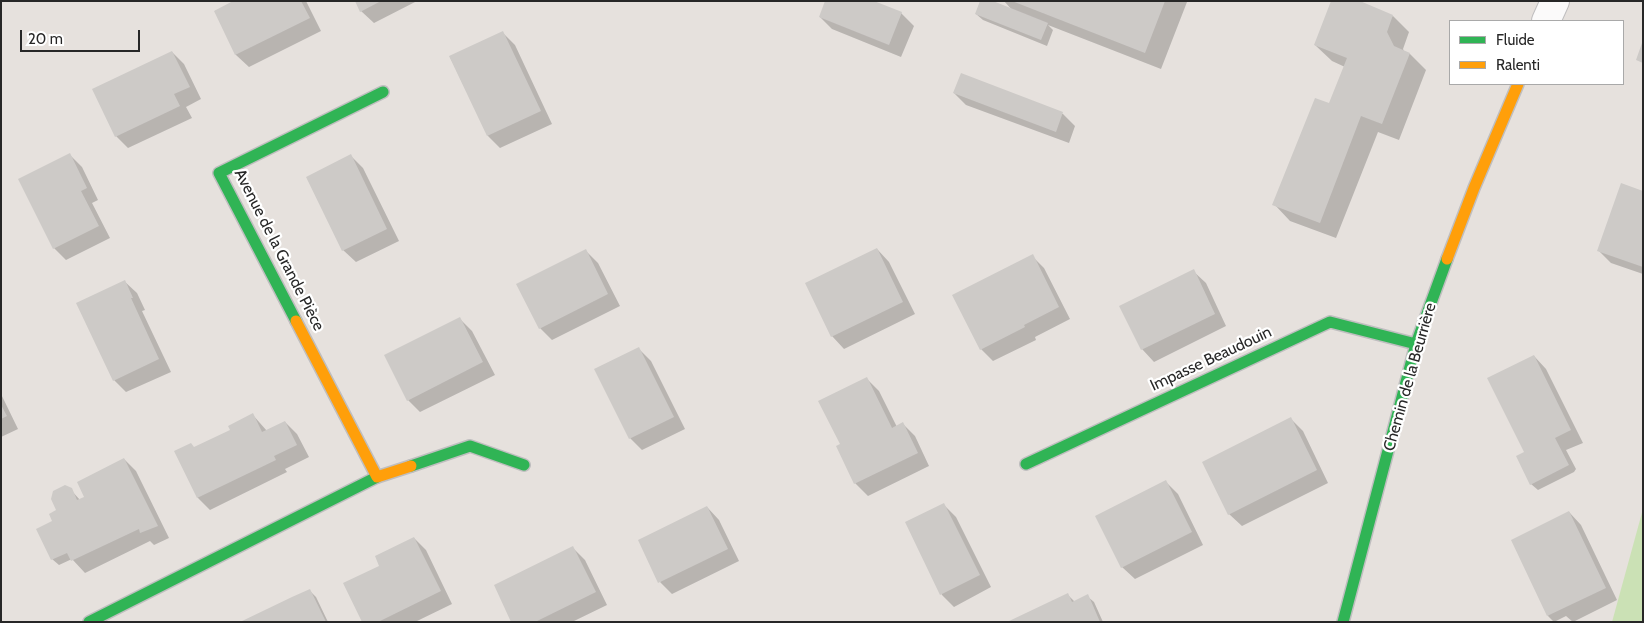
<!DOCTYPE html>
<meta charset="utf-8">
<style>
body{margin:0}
#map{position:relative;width:1644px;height:623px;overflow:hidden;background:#e6e1dd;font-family:Cabin,sans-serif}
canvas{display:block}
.frame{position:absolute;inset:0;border:2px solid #272727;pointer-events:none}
.legend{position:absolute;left:1449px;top:20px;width:175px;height:65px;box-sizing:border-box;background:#fff;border:1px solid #a9a9a9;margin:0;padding:6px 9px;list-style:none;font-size:15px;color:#272727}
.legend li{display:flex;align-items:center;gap:10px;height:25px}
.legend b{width:25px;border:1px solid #a9a9a9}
.scale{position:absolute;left:20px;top:30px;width:120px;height:22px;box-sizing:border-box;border:2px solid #272727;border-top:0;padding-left:6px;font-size:15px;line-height:18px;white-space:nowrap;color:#272727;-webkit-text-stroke:4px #fff;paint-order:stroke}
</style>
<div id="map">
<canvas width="1644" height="623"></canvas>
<div class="frame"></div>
<ul class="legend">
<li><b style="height:6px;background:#30b455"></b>Fluide</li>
<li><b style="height:6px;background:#ff9f0a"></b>Ralenti</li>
</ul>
<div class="scale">20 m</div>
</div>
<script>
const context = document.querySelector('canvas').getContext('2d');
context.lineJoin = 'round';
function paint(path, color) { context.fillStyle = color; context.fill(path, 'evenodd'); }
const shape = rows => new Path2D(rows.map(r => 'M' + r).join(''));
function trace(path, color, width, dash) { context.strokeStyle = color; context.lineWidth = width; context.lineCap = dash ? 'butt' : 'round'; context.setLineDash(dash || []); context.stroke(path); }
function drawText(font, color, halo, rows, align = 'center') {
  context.font = font + ' Cabin,sans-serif'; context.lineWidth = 4.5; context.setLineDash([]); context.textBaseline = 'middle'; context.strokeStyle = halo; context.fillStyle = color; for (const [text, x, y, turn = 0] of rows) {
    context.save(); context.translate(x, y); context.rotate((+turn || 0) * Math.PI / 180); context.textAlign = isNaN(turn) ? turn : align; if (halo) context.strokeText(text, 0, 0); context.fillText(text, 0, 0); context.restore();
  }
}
const green = shape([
 [1643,509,1643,622,1612,622]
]);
const shadow = shape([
 [236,1,306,1,321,31,249,67,236,55,215,11],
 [357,1,417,1,374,23,361,11],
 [1004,1,1186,1,1187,2,1161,69,1048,25,1053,30,1047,46,983,20,976,14,1013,11],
 [901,13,914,26,901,57,832,29,820,17],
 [1393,16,1409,32,1403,49,1404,51,1410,54,1426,70,1399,140,1378,132,1336,238,1290,221,1274,204,1329,105,1345,67,1332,61,1315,45],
 [503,33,515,45,552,124,500,148,488,136,450,57],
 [172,52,184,64,201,99,186,107,192,118,128,148,116,136],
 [961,75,1063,114,1075,126,1069,143,966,105,954,93],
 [70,155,82,167,98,200,92,203,110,238,66,260,54,248],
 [351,156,363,168,399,241,356,262,343,250],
 [1643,192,1643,274,1611,263,1599,251],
 [877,249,889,262,915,314,844,349,832,336],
 [586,251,598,263,620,306,552,340,540,328],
 [1032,256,1044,268,1070,319,1035,337,1036,340,993,361,981,349],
 [1193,271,1206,283,1226,326,1154,362,1142,349,1121,307],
 [124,281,137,293,145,310,142,311,171,372,126,392,114,380],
 [460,319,472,331,495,375,420,412,408,400],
 [639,349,651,361,685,429,642,450,630,438],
 [1534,356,1546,369,1583,443,1566,450,1576,469,1574,472,1538,490,1531,484,1525,452],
 [867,379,879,391,897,427,903,424,915,436,929,466,868,496,855,483,838,447,841,445],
 [1,394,18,429,1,437],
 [252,414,267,431,285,422,297,434,309,457,285,469,287,472,210,510,198,498,176,452,195,448,231,431],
 [1291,419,1303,431,1328,483,1242,526,1229,514],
 [124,459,136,471,169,538,154,545,150,541,85,573,72,559,59,565,52,559,54,522,71,490,80,500,86,497],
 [1166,482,1178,494,1203,545,1135,579,1122,567],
 [944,505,956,517,991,587,954,607,942,595,907,523],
 [707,507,719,520,739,561,672,594,660,582],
 [1569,512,1581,525,1617,600,1573,622,1566,616,1554,622,1548,616],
 [414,538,426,550,452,604,415,622,364,622,380,566],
 [573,548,585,560,607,605,572,622,513,622],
 [310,591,316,597,328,622,243,622],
 [1068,595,1075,602,1087,596,1094,602,1103,622,1010,622]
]);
const building = shape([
 [233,1,301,1,310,18,235,55,214,11],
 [355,1,381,1,360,12],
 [825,1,874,1,902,12,889,45,819,17],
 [980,1,993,1,1048,23,1041,40,975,14],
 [1012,1,1165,1,1145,53],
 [1331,1,1360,1,1393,15,1387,32,1394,46,1410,53,1382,124,1361,116,1320,223,1272,205,1315,98,1329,103,1347,58,1314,45],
 [503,31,541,111,487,136,449,56],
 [1642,43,1643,43,1643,63,1636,60],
 [172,51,190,87,174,94,180,106,115,137,92,89],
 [961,73,1063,112,1056,132,953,93],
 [70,153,87,188,81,191,99,226,53,249,18,179],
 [351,154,387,229,342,251,306,177],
 [1621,183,1643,191,1643,267,1597,251],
 [877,248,903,302,831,337,805,283],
 [586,249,608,294,539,329,516,284],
 [1033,254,1059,307,1024,325,1025,327,980,350,952,295],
 [1194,269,1215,314,1141,350,1119,306],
 [125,280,133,298,131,298,159,359,113,381,76,303],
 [460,317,483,362,407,401,384,355],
 [639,347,674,417,629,439,594,369],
 [1534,355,1571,430,1555,438,1569,465,1530,485,1516,456,1524,452,1487,378],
 [867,377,892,428,903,422,918,453,854,484,836,446,840,444,818,401],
 [1,405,7,416,1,419],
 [253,413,262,432,285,421,297,445,274,456,276,460,197,498,174,451,191,443,194,447,230,430,228,426],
 [1291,417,1317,470,1228,515,1202,462],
 [124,458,158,526,140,533,139,529,71,561,67,553,51,560,36,529,52,521,49,514,56,510,51,499,53,491,65,485,72,488,77,500,84,497,77,482],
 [1166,480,1192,532,1121,568,1095,516],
 [944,503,980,575,940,595,905,522],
 [707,506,728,549,658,583,638,540],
 [1569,511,1606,588,1547,616,1511,540],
 [414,537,441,591,378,622,362,622,343,583,379,566,375,556],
 [573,546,596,592,535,622,511,622,494,585],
 [310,589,326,622,240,622,292,597],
 [1068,593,1072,602,1088,594,1100,622,1007,622]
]);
const street = shape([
 [1546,21,1555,1]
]);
const fast = shape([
 [296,321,219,173,383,92],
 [1026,464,1330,322,1416,344],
 [411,466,470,446,524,465],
 [89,622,377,477],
 [1343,622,1416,344,1447,259]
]);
const slow = shape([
 [1447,259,1474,188,1518,84],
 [296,321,377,477,411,466]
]);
const streetNames = [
 ["Avenue de la Grande Pièce",279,250,63],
 ["Impasse Beaudouin",1211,359,-25],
 ["Chemin de la Beurrière",1410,377,-74]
];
paint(green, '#cbe1b5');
paint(shadow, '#0003');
paint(building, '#cdcac7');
trace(street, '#bfbebf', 30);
trace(fast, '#bfbebf', 14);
trace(slow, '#bfbebf', 14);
trace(street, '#fbfafa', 28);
trace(fast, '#30b455', 11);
trace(slow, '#ff9f0a', 11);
drawText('16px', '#272727', '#fff', streetNames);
</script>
